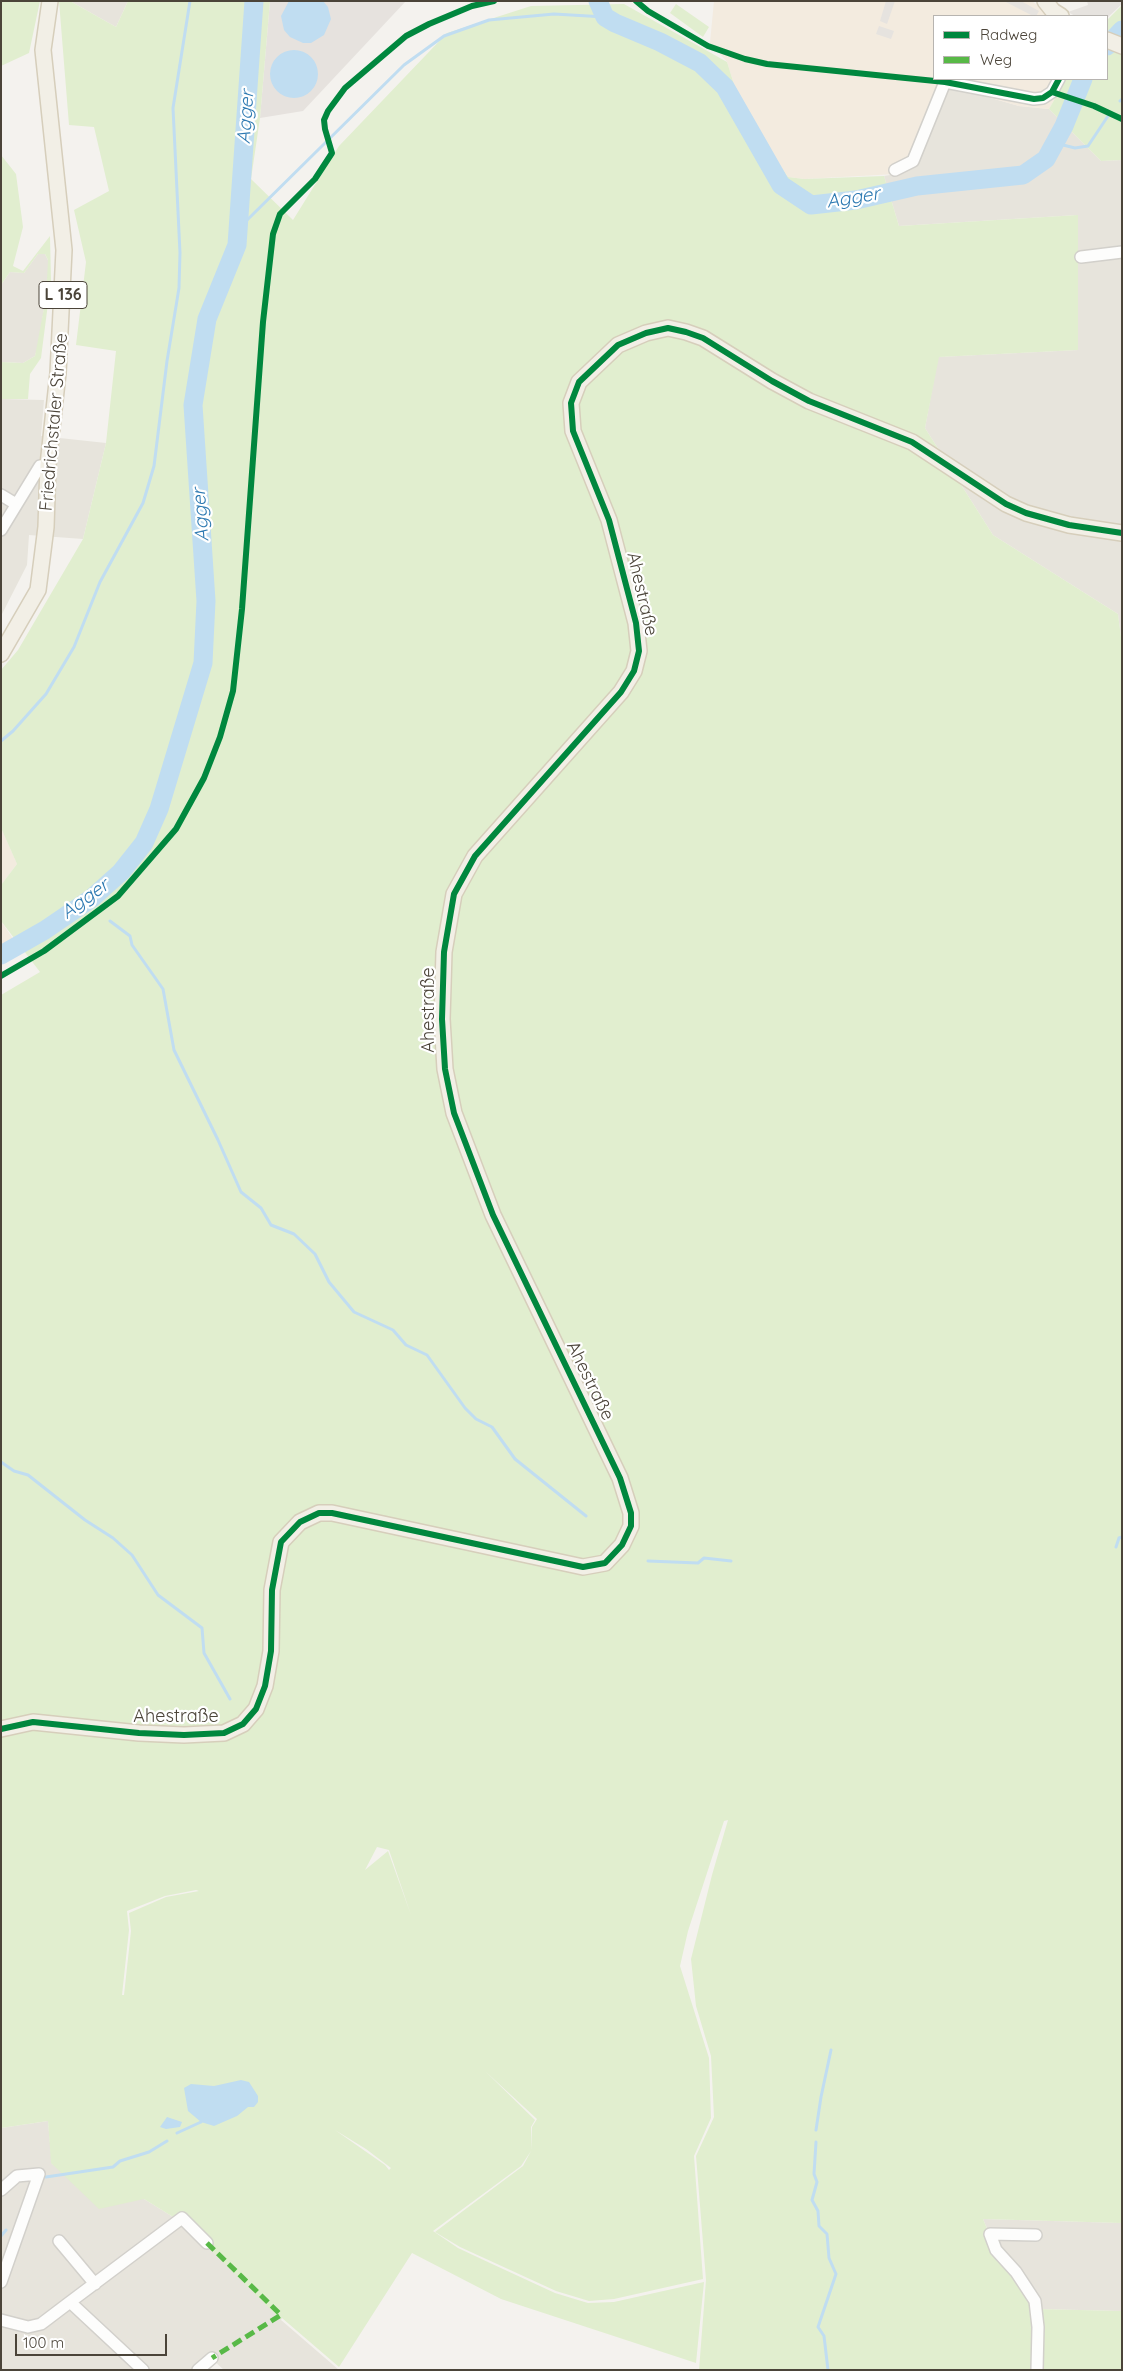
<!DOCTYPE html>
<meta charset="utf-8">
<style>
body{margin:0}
#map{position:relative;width:1123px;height:2371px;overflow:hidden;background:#f4f2ee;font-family:Quicksand,sans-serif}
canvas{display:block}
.frame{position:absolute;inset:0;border:2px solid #4b4439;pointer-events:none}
.legend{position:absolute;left:933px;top:15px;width:175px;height:65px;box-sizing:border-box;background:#fff;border:1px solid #b7b4b0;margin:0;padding:6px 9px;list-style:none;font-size:15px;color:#4b4439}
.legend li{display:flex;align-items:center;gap:10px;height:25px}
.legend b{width:25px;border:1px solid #b7b4b0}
.scale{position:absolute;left:15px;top:2334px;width:152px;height:22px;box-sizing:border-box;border:2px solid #4b4439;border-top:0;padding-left:6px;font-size:15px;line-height:18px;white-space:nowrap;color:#4b4439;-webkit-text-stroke:4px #fff;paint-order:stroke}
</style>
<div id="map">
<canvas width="1123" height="2371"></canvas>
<div class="frame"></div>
<ul class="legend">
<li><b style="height:6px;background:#00873e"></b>Radweg</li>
<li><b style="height:6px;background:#58b947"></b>Weg</li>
</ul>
<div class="scale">100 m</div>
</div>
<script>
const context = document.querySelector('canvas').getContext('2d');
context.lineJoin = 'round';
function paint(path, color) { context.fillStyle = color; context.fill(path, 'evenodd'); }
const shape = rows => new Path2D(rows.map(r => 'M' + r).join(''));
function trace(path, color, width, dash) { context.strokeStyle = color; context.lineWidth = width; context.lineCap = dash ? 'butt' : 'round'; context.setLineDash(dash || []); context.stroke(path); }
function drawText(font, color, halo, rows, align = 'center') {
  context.font = font + ' Quicksand,sans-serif'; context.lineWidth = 4.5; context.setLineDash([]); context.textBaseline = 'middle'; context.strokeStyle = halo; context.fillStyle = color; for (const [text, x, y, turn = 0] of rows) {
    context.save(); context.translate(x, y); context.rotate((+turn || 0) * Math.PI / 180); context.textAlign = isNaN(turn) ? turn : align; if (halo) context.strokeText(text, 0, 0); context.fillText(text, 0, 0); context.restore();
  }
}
const residential = shape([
 [70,1,128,1,116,27],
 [949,86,1019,106,1049,109,1101,161,1122,160,1122,645,1118,614,993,535,925,428,938,357,1078,350,1078,215,899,226,884,176,896,174],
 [38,254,45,254,48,260,48,277,40,338,35,356,23,363,1,362,1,285,10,272,24,273],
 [1,399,44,400,41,436,106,443,83,539,29,535,27,565,1,616],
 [48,2121,52,2164,144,2199,186,2225,280,2318,282,2318,281,2320,339,2370,224,2370,213,2360,201,2370,1,2370,1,2128],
 [983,2219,1122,2223,1122,2311,1037,2309,989,2233]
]);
const commercial = shape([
 [714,1,1032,1,1051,16,934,16,934,79,1066,79,1049,109,1019,106,949,86,924,149,896,174,804,179,788,177,749,121,737,94,727,62,710,43],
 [1,828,17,864,1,885],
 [1,921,13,939,1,946]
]);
const industrial = shape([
 [270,1,406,1,303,111,260,118]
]);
const green = shape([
 [1,1,40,1,29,53,1,66],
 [59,1,70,1,116,27,128,1,270,1,260,118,251,179,293,220,339,146,447,33,531,6,624,4,727,62,737,94,749,121,788,177,804,179,884,176,899,226,1078,215,1078,350,939,357,925,428,993,535,1118,614,1122,645,1122,2223,983,2219,996,2250,1034,2301,1037,2370,699,2370,706,2280,696,2156,714,2117,711,2056,696,2006,691,1959,712,1875,728,1820,724,1821,688,1931,680,1966,709,2058,711,2118,694,2156,703,2279,614,2299,589,2301,556,2291,460,2247,435,2232,523,2166,531,2151,521,2166,433,2231,458,2248,490,2263,555,2293,588,2303,614,2302,704,2282,696,2363,501,2299,412,2253,339,2367,282,2318,280,2319,186,2225,144,2199,99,2209,51,2163,48,2121,1,2128,1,995,40,972,1,921,1,885,17,864,1,828,1,670,18,650,83,539,106,443,116,351,76,345,86,262,74,210,109,191,94,127,69,125],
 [377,1847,389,1850,411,1915,388,1851,365,1870],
 [196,1890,199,1891,166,1897,129,1913,131,1931,124,1995,122,1995,129,1930,127,1911,165,1896],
 [485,2071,537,2119,532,2127,532,2150,531,2127,535,2120],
 [335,2130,366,2149,391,2168,389,2170,385,2165],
 [676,4,709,27,703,37,670,13],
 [1122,5,1122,40,1107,34,1107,20],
 [1107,47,1122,53,1122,160,1101,161,1049,109,1066,79,1107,79],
 [1,155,16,174,23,227,13,266,23,271,50,236,51,280,41,358,30,374,28,399,1,399,1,362,23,363,35,356,46,297,48,260,45,254,38,254,24,273,10,272,1,285],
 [1037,2309,1122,2311,1122,2370,1038,2370]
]);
const parking = shape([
 [886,1,895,1,887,24,880,21],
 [1004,1,1021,1,1039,11,1036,16,1033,16],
 [1087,1,1122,1,1122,4,1107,18,1107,16,1075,16,1068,12,1088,5],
 [879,26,894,31,891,39,876,34]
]);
const water = shape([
 [289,1,323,1,328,7,331,19,324,35,311,43,303,43,290,37,284,30,281,16],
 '270 74a24 24 0 1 1 48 0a24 24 0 1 1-48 0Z',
 [241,2080,249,2082,258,2096,258,2102,254,2107,248,2107,237,2116,214,2126,201,2122,188,2111,184,2088,191,2084,214,2086],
 [167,2117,182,2122,180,2127,166,2129,160,2127]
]);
const stream = shape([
 [1120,101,1122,99],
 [1055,143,1075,148,1088,146,1108,116],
 [238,229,404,65,444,36,489,20,554,14,605,17],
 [1,741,13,731,46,694,74,647,100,582,143,503,154,466,167,361,179,288,180,253,173,108,190,1],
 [110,921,130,936,132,945,163,989,174,1050,218,1140,241,1192,261,1208,271,1225,294,1234,315,1254,329,1282,354,1312,393,1330,406,1345,427,1355,465,1408,476,1419,492,1427,515,1459,586,1516],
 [1,1462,14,1471,28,1475,85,1520,113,1538,132,1555,158,1595,202,1628,204,1653,230,1699],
 [1116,1547,1119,1538,1122,1537],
 [648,1561,698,1563,704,1558,731,1561],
 [816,2130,821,2097,831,2050],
 [177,2133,201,2122],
 [816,2142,814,2174,817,2182,812,2200,818,2211,819,2226,827,2234,829,2258,836,2274,818,2327,824,2336,828,2370],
 [46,2177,113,2167,120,2161,149,2152,167,2141],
 [1,2236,6,2230]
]);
const river = shape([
 [598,1,605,17,615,23,660,42,700,63,725,87,781,185,811,205,856,200,917,186,1023,175,1046,159,1064,126,1083,79],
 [1107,46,1122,30],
 [1,955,45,930,92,898,121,872,144,843,159,809,203,663,206,601,193,405,207,319,237,245,254,1]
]);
const minor = shape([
 [895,170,913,161,945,82,1034,99,1043,98,1052,92,1059,79],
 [1081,257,1122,252],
 [1,495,16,504],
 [1,530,40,466,48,465],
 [1,2190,17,2176,39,2174,1,2282],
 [1036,2235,990,2234,996,2250,1016,2272,1035,2301,1038,2327,1037,2370],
 [59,2241,95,2284],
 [70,2302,182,2218,207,2243],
 [1,2320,28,2327,41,2324,70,2302,143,2370],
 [198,2370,212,2358]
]);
const major = shape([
 [1045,1,1053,11,1061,16],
 [1107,40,1122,46],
 [1,654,38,590,46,527,48,465,58,373,64,250,43,50,50,1],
 [1,1729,33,1722,139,1733,184,1735,224,1733,243,1724,256,1709,265,1686,271,1651,272,1590,281,1542,300,1522,319,1513,332,1513,583,1567,605,1563,622,1545,631,1526,631,1513,620,1478,493,1215,454,1113,445,1069,442,1019,444,952,454,894,475,856,621,692,634,671,639,651,636,623,609,520,573,431,571,403,579,382,618,345,646,333,668,328,686,332,703,338,772,381,809,401,912,442,1006,504,1026,513,1069,525,1122,533]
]);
const quiet = shape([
 [207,2243,281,2315,212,2358]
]);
const cycleway = shape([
 [636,1,648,11,708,46,745,59,767,64,945,82,1034,99,1043,98,1052,92,1059,79],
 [1052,92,1094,106,1122,119],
 [1,976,44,951,118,896,176,829,204,778,220,737,233,691,242,609,263,322,273,234,280,214,315,179,332,153,325,129,324,120,328,111,345,88,406,36,429,24,472,6,494,1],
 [1,1729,33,1722,139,1733,184,1735,224,1733,243,1724,256,1709,265,1686,271,1651,272,1590,281,1542,300,1522,319,1513,332,1513,583,1567,605,1563,622,1545,631,1526,631,1513,620,1478,493,1215,454,1113,445,1069,442,1019,444,952,454,894,475,856,621,692,634,671,639,651,636,623,609,520,573,431,571,403,579,382,618,345,646,333,668,328,686,332,703,338,772,381,809,401,912,442,1006,504,1026,513,1069,525,1122,533]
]);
const shields = [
 [63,295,48]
];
const shieldNames = [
 ["L 136",63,295]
];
const streetNames = [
 ["Friedrichstaler Straße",54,422,-85],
 ["Ahestraße",642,594,77],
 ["Ahestraße",429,1010,-90],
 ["Ahestraße",590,1381,64],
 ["Ahestraße",176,1717]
];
const waterNames = [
 ["Agger",246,117,-86],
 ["Agger",853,198,-9],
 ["Agger",201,515,-94],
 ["Agger",85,899,-36]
];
paint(residential, '#e7e4dc');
paint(commercial, '#f3ebdf');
paint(industrial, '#e6e2de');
paint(green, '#e1eecf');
paint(parking, '#e6e3df');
paint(water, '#c0ddf1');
trace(stream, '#c0ddf1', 3);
trace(river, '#c0ddf1', 19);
trace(minor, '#d2d0cb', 14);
trace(major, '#d6cebb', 18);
trace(minor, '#fdfdfc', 11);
trace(major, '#f2efe6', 15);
trace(quiet, '#58b947', 5, [10, 5]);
trace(cycleway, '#00873e', 6);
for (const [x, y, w] of shields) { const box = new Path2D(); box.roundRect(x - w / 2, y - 13.5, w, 27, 4); context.fillStyle = '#fff'; context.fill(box); trace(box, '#4b4439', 1); }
drawText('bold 16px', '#4b4439', null, shieldNames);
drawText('18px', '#4b4439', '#fff', streetNames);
drawText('italic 19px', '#2e7ab2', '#fff', waterNames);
</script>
